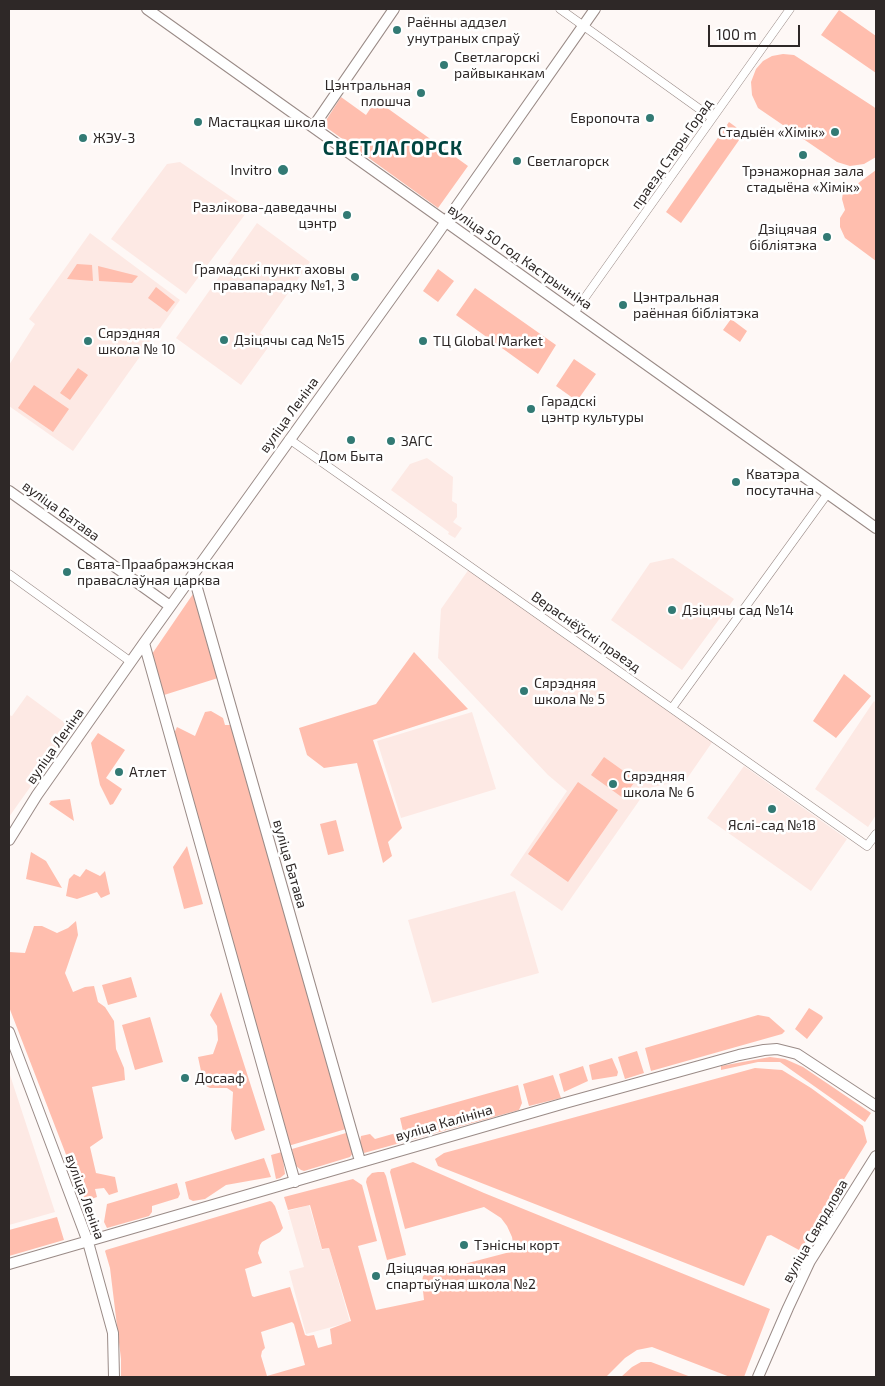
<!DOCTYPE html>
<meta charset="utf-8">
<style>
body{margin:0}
#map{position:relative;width:885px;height:1386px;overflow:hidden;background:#fef8f6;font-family:"Exo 2",sans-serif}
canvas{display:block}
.frame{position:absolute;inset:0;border:10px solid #2e2827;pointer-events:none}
.scale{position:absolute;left:708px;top:25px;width:92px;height:22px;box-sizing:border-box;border:2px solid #2e2827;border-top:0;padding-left:6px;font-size:15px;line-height:18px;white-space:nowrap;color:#2e2827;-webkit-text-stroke:4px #fff;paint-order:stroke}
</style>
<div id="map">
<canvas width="885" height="1386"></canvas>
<div class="frame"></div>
<div class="scale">100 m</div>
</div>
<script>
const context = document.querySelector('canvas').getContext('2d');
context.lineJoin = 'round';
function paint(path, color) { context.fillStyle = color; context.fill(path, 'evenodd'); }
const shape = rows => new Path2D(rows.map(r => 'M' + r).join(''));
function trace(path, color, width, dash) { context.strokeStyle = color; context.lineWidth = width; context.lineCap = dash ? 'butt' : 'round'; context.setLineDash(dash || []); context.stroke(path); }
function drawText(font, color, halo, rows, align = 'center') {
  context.font = font + ' "Exo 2",sans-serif'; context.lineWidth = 5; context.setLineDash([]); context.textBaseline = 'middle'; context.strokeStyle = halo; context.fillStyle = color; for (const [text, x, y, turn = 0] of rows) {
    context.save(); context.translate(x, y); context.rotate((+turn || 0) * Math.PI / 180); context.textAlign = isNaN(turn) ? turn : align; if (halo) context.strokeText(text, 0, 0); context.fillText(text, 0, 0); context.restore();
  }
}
const built = shape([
 [180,162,249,209,186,294,111,239,167,164],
 [257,223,310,262,260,333,272,342,241,385,176,338],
 [90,233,180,300,73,451,9,406,9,365,35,324,29,319],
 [427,458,453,477,452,501,457,504,457,517,453,522,462,528,455,538,448,534,449,532,391,490,410,464],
 [673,558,734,599,682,670,611,620,650,563],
 [469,569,713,741,686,780,648,788,562,911,510,875,567,791,548,775,438,658,441,609],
 [27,695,72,728,9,817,9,715,12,716],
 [874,701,876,703,876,815,868,827,815,789],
 [472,712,496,789,401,818,377,741],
 [744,766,847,839,811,891,707,818],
 [515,891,539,973,432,1003,408,920],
 [9,1072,55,1212,9,1225],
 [309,1205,322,1250,329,1248,350,1322,306,1334,289,1271,304,1267,288,1211]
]);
const green = shape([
 [839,10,876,36,876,73,821,35],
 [783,54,794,55,874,107,876,109,876,157,864,164,850,166,837,162,758,108,752,95,751,82,756,69,763,61,772,56],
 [341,97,366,115,376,100,468,166,438,208,323,125],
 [729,122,744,133,681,223,666,212],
 [876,170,876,261,845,238,840,227,840,218,845,210,842,199,843,192,849,184,857,184],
 [77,264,92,265,93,281,67,279],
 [98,266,138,276,132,283,99,281],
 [438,269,454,281,438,302,423,291],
 [156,287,175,302,167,312,148,298],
 [475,288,556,345,538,374,456,315],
 [731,319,747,331,740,342,723,330],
 [574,359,596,374,577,401,556,386],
 [78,368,88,375,70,400,60,393],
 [34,385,69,409,53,432,18,408],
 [193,594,218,678,164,695,152,654],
 [414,652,468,709,373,740,402,828,388,842,392,856,383,863,357,763,324,768,307,755,299,728,376,704],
 [844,674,871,696,836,738,813,721],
 [211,711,223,718,225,725,232,725,346,1129,288,1146,172,738,177,727,195,736,205,712],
 [98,733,125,750,106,778,122,789,113,804,110,805,100,785,91,743],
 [604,757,636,780,623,798,591,775],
 [578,782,618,810,568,882,528,854],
 [70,799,74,821,49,804,51,801],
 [336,820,344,851,328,855,320,824],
 [187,846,203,904,184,909,173,867],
 [31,852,46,861,62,888,26,879],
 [86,869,100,876,105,871,110,894,101,898,97,892,77,899,66,896,69,879,74,874,80,877],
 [76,921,78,935,65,973,73,992,85,987,94,986,98,1002,105,1007,114,1021,116,1049,124,1068,125,1080,92,1087,103,1138,90,1147,96,1173,115,1177,118,1192,109,1195,104,1188,95,1189,97,1197,86,1201,77,1183,9,1007,9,952,25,953,34,926,42,926,57,933,68,928],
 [131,977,137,997,108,1005,102,985],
 [221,992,265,1130,235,1140,231,1130,233,1092,227,1088,210,1088,204,1085,198,1057,213,1054,218,1040,217,1026,210,1015],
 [809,1008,822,1016,823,1018,807,1039,795,1029],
 [758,1015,769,1017,785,1031,782,1034,651,1071,645,1048],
 [150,1017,163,1062,135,1070,122,1025],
 [637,1051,644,1073,625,1079,618,1057],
 [770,1057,785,1059,803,1067,871,1113,865,1122,780,1062,758,1062,721,1070,721,1066,737,1063],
 [612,1058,618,1072,617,1076,592,1080,589,1065],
 [583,1066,588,1081,564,1092,559,1074],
 [755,1068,782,1070,811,1088,863,1126,867,1142,801,1249,799,1250,771,1235,767,1236,744,1286,438,1166,435,1159,444,1153],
 [553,1075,561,1098,529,1106,523,1084],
 [518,1085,522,1103,519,1110,364,1153,362,1149,360,1142,361,1136,370,1134,375,1139,403,1131,400,1118],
 [346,1133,348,1133,353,1153,350,1157,304,1171,301,1170,295,1165,292,1149],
 [282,1152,285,1174,280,1178,276,1179,271,1155],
 [264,1158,271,1177,226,1185,205,1199,193,1201,189,1199,185,1182],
 [413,1162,484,1193,770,1309,744,1377,730,1377,652,1347,637,1350,625,1358,606,1377,121,1377,121,1359,110,1268,105,1251,106,1250,270,1201,272,1202,275,1206,283,1228,280,1232,262,1242,260,1245,258,1253,262,1263,245,1269,252,1296,254,1297,290,1287,305,1335,308,1336,314,1335,318,1348,332,1344,330,1329,351,1321,329,1248,322,1249,310,1205,288,1210,284,1197,353,1179,362,1185,377,1241,358,1246,376,1310,424,1300,422,1282,423,1276,426,1274,510,1252,514,1249,512,1237,507,1226,501,1218,484,1207,405,1229,390,1172,391,1169],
 [292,1322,294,1324,305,1365,267,1376,261,1356,262,1351,265,1348,261,1332],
 [378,1172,384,1172,386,1176,406,1255,387,1260,366,1182,367,1178,372,1173],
 [177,1183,180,1194,178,1198,152,1206,152,1212,149,1216,107,1228,104,1222,107,1204],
 [57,1217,64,1240,9,1256,9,1230],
 [641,1362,651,1362,691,1377,621,1377,632,1367]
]);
const street = shape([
 [560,9,712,118],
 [574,313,790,9],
 [289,439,867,846,876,834],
 [9,574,131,662],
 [672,708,828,493]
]);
const secondary = shape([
 [147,9,876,528],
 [313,127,394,9],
 [9,491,170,606],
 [193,574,360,1161],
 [144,643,295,1182],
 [9,840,37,795,144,643,433,240,595,9],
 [9,1032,88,1242,113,1333,114,1377],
 [9,1264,565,1103,739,1055,764,1050,777,1049,797,1054,876,1106],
 [758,1377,788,1308,810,1261,876,1156]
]);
const markers = [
 [397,30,5,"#327a74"],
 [444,65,5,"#327a74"],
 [421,93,5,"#327a74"],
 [650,118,5,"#327a74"],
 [198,122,5,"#327a74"],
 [835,132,5,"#327a74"],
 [83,138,5,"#327a74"],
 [803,155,5,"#327a74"],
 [517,161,5,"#327a74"],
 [283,170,6,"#327a74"],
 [347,215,5,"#327a74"],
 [827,237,5,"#327a74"],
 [355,277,5,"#327a74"],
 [623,305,5,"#327a74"],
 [224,340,5,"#327a74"],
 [88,341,5,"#327a74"],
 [423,341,5,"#327a74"],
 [531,409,5,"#327a74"],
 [351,440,5,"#327a74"],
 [391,441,5,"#327a74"],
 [736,482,5,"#327a74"],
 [67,572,5,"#327a74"],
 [672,610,5,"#327a74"],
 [524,691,5,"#327a74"],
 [119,772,5,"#327a74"],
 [613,784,5,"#327a74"],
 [772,809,5,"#327a74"],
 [185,1078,5,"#327a74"],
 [464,1245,5,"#327a74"],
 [376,1276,5,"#327a74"]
];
const poiNames = [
 ["Раённы аддзел",407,22],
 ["унутраных спраў",407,38],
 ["Светлагорскі",454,57],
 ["райвыканкам",454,73],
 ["Цэнтральная",411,85,"right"],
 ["плошча",411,101,"right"],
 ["Европочта",640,118,"right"],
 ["Мастацкая школа",208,122],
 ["Стадыён «Хімік»",825,132,"right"],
 ["ЖЭУ-3",93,138],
 ["Светлагорск",527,161],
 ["Invitro",272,170,"right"],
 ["Трэнажорная зала",803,171,"center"],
 ["стадыёна «Хімік»",803,187,"center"],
 ["Разлікова-даведачны",337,207,"right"],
 ["цэнтр",337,223,"right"],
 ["Дзіцячая",817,229,"right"],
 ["бібліятэка",817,245,"right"],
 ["Грамадскі пункт аховы",345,269,"right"],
 ["правапарадку №1, 3",345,285,"right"],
 ["Цэнтральная",633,297],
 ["раённая бібліятэка",633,313],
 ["Сярэдняя",98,333],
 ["школа № 10",98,349],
 ["Дзіцячы сад №15",234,340],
 ["ТЦ Global Market",433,341],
 ["Гарадскі",541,401],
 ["цэнтр культуры",541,417],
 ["ЗАГС",401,441],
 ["Дом Быта",351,456,"center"],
 ["Кватэра",746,474],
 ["посутачна",746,490],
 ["Свята-Праабражэнская",77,564],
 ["праваслаўная царква",77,580],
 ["Дзіцячы сад №14",682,610],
 ["Сярэдняя",534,683],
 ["школа № 5",534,699],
 ["Атлет",129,772],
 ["Сярэдняя",623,776],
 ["школа № 6",623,792],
 ["Яслі-сад №18",772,825,"center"],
 ["Досааф",195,1078],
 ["Тэнісны корт",474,1245],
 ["Дзіцячая юнацкая",386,1268],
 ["спартыўная школа №2",386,1284]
];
const streetNames = [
 ["праезд Стары Горад",672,154,-55],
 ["вуліца 50 год Кастрычніка",520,257,35],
 ["вуліца Леніна",289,415,-54],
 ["вуліца Батава",61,511,36],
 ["Вераснёўскі праезд",586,632,35],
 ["вуліца Леніна",55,746,-55],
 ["вуліца Батава",290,864,74],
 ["вуліца Калініна",444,1123,-16],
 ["вуліца Леніна",85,1197,70],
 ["вуліца Свярдлова",815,1231,-60]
];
const districtNames = [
 ["СВЕТЛАГОРСК",393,149]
];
paint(built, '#fde9e4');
paint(green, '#ffbeae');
trace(street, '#9a8b87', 9);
trace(secondary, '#9a8b87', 12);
trace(street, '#fff', 8);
trace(secondary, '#fff', 10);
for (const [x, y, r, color] of markers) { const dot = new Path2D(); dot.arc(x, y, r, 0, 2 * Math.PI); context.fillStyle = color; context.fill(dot); trace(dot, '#fff', 2); }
drawText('14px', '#2e2827', '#fff', poiNames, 'left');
drawText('14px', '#2e2827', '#fff', streetNames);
context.letterSpacing = '1px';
drawText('bold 19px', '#01443f', '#fff', districtNames);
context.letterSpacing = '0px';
</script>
